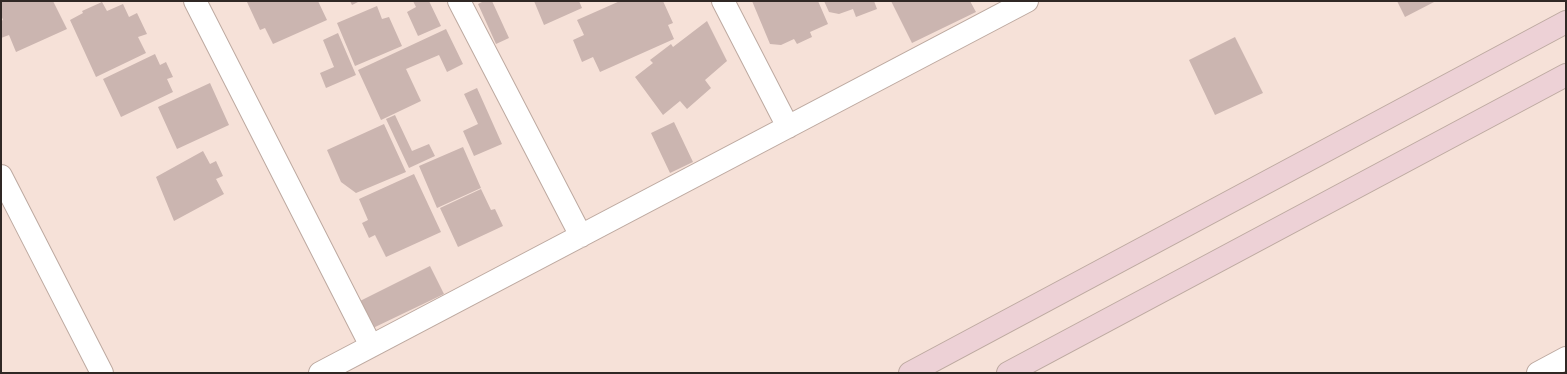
<!DOCTYPE html>
<style>
body{margin:0}
#map{position:relative;width:1567px;height:374px;overflow:hidden;background:#f6e1d8;font-family:"Archivo Narrow",sans-serif}
canvas{display:block}
.frame{position:absolute;inset:0;border:2px solid #302825;pointer-events:none}
</style>
<div id="map">
<canvas width="1567" height="374"></canvas>
<div class="frame"></div>
</div>
<script>
const context = document.querySelector('canvas').getContext('2d');
context.lineJoin = 'round';
function paint(path, color) { context.fillStyle = color; context.fill(path, 'evenodd'); }
const shape = rows => new Path2D(rows.map(r => 'M' + r).join(''));
function trace(path, color, width, dash) { context.strokeStyle = color; context.lineWidth = width; context.lineCap = dash ? 'butt' : 'round'; context.setLineDash(dash || []); context.stroke(path); }
const building = shape([
 [1,1,53,1,67,29,16,52,9,35,1,38,1,21,3,20,1,15],
 [251,1,318,1,327,20,273,44,265,28,260,30,247,2],
 [350,1,360,1,352,5],
 [413,1,429,1,441,26,418,36,407,12,416,7],
 [484,1,492,1,509,38,496,44,478,4],
 [534,1,579,1,582,8,544,25],
 [620,1,656,1,656,2,663,1,673,23,668,25,674,39,600,72,593,57,582,62,573,40,584,35,577,20],
 [752,1,818,1,828,24,810,32,812,37,797,44,794,39,781,45,770,44],
 [824,1,874,1,877,9,856,17,853,9,839,14,829,12],
 [891,1,970,1,976,12,912,43],
 [1397,1,1436,1,1405,17],
 [102,2,107,11,123,4,129,17,137,13,147,34,138,37,146,53,96,77,70,20,83,13,82,11],
 [377,6,382,19,389,17,402,46,355,66,337,23],
 [707,21,727,61,705,80,711,88,687,109,680,101,663,115,635,77,653,63,650,60,671,44,673,47],
 [446,29,463,64,447,72,439,55,406,69,421,101,381,120,358,70],
 [338,33,356,75,326,88,320,73,334,67,323,40],
 [1235,37,1263,93,1215,115,1189,60],
 [155,54,160,65,166,62,173,77,167,79,173,92,121,117,103,79],
 [210,83,229,125,177,149,158,107],
 [477,88,502,144,474,156,463,131,478,124,464,94],
 [395,115,412,151,429,144,435,156,409,168,386,119],
 [674,122,693,162,670,173,651,133],
 [384,124,406,172,356,193,341,182,327,150],
 [463,147,481,188,437,208,419,166],
 [203,151,210,164,216,161,223,176,216,179,224,194,174,221,156,177],
 [414,174,441,232,386,257,375,235,369,238,362,223,368,220,359,199],
 [481,189,491,210,495,209,503,226,458,247,440,208],
 [430,266,444,294,373,328,360,301]
]);
const street = shape([
 [195,1,371,346],
 [459,1,581,236],
 [723,1,788,127],
 [1,176,102,373],
 [320,373,1027,1],
 [1538,373,1566,358]
]);
const secondary = shape([
 [910,373,1566,22],
 [1008,373,1566,75]
]);
paint(building, '#cbb5b0');
trace(street, '#bda9a0', 24);
trace(secondary, '#bda9a0', 24);
trace(street, '#fff', 22);
trace(secondary, '#edd1d6', 22);
</script>
